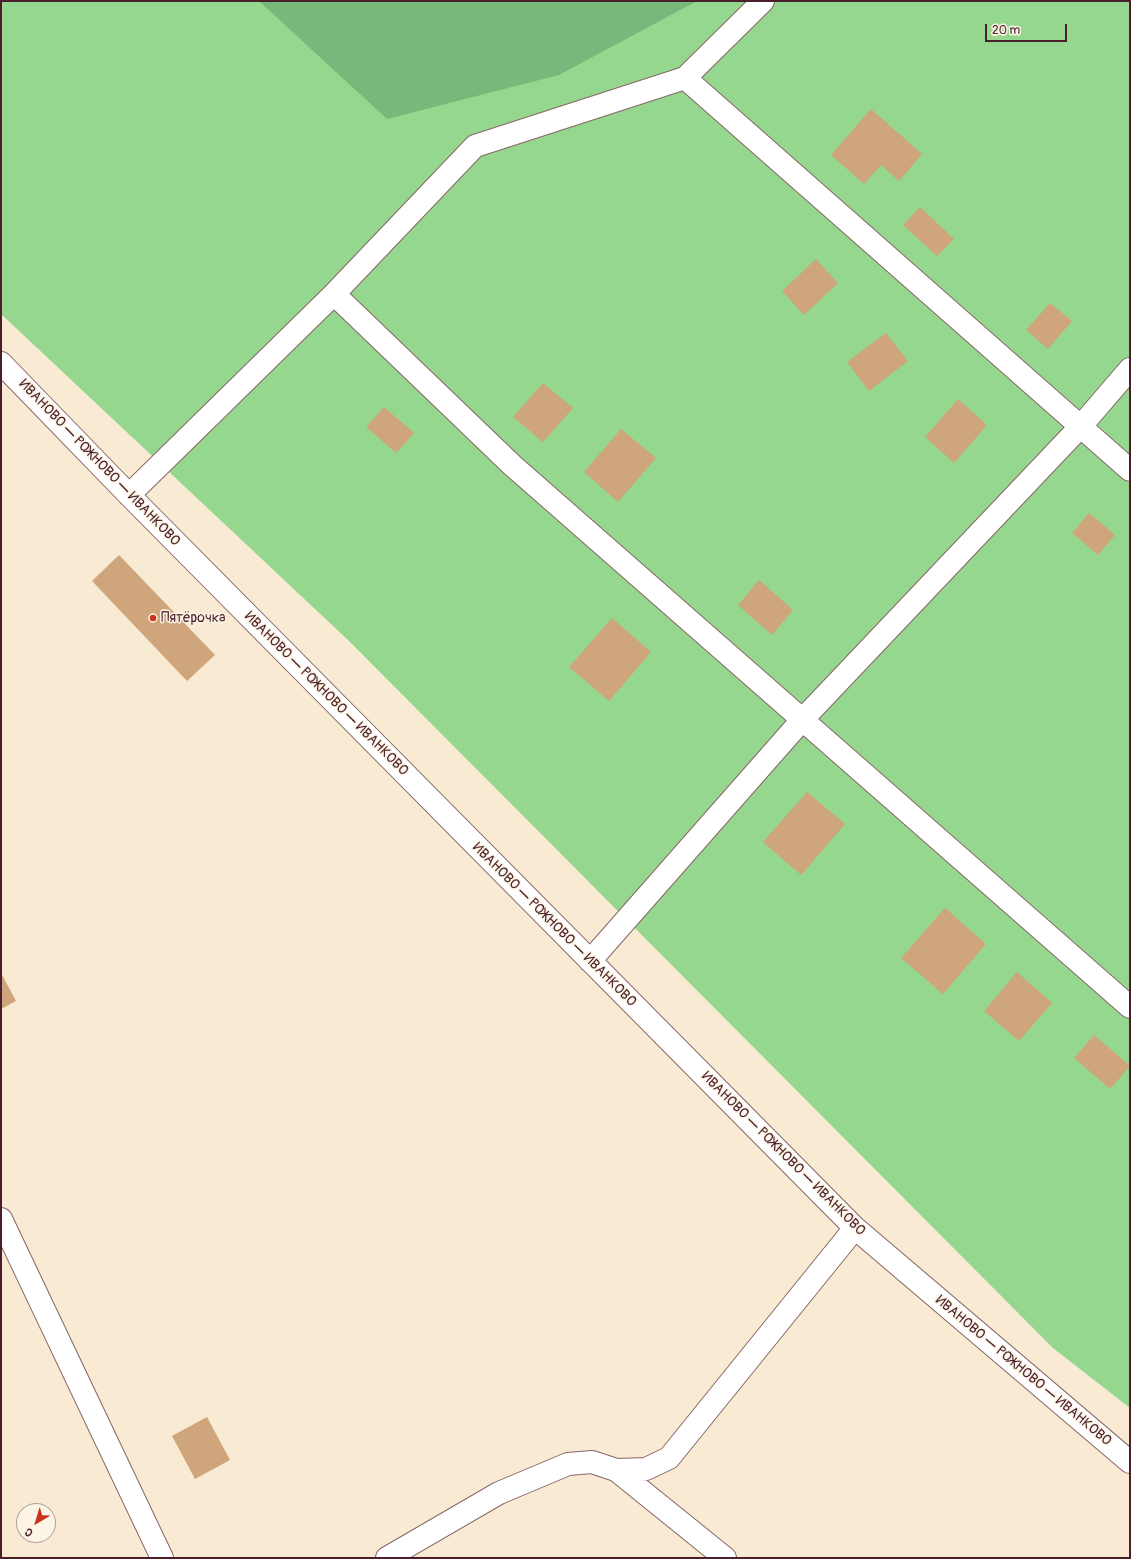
<!DOCTYPE html>
<meta charset="utf-8">
<style>
body{margin:0}
#map{position:relative;width:1131px;height:1559px;overflow:hidden;background:#f8ead3;font-family:Pangolin,sans-serif}
canvas{display:block}
.frame{position:absolute;inset:0;border:2px solid #4a1f2b;pointer-events:none}
.north{position:absolute;left:16px;top:1503px;width:40px;height:40px;box-sizing:border-box;background:#fcf5e5;border:1px solid #b59f9b;border-radius:50%;rotate:218deg;font-size:11px;font-weight:700;line-height:16px;text-align:center;color:#4a1f2b}
.north::after{content:'';display:block;margin:auto;width:14px;height:18px;background:#c8321e;clip-path:polygon(50% 0,100% 100%,50% 72%,0 100%)}
.scale{position:absolute;left:985px;top:24px;width:82px;height:18px;box-sizing:border-box;border:2px solid #4a1f2b;border-top:0;padding-left:5px;font-size:12px;line-height:14px;white-space:nowrap;color:#4a1f2b;-webkit-text-stroke:3px #fcf5e5;paint-order:stroke}
</style>
<div id="map">
<canvas width="1131" height="1559"></canvas>
<div class="frame"></div>
<div class="north">С</div>
<div class="scale">20 m</div>
</div>
<script>
const context = document.querySelector('canvas').getContext('2d');
context.lineJoin = 'round';
function paint(path, color) { context.fillStyle = color; context.fill(path, 'evenodd'); }
const shape = rows => new Path2D(rows.map(r => 'M' + r).join(''));
function trace(path, color, width, dash) { context.strokeStyle = color; context.lineWidth = width; context.lineCap = dash ? 'butt' : 'round'; context.setLineDash(dash || []); context.stroke(path); }
function drawText(font, color, halo, rows, align = 'center') {
  context.font = font + ' Pangolin,sans-serif'; context.lineWidth = 3; context.setLineDash([]); context.textBaseline = 'middle'; context.strokeStyle = halo; context.fillStyle = color; for (const [text, x, y, turn = 0] of rows) {
    context.save(); context.translate(x, y); context.rotate((+turn || 0) * Math.PI / 180); context.textAlign = isNaN(turn) ? turn : align; if (halo) context.strokeText(text, 0, 0); context.fillText(text, 0, 0); context.restore();
  }
}
const green = shape([
 [1,1,1130,1,1130,1408,1053,1348,348,640,1,314]
]);
const forest = shape([
 [259,1,697,1,559,75,387,119]
]);
const building = shape([
 [871,109,922,154,899,181,881,165,864,184,831,155],
 [920,207,954,239,937,256,903,225],
 [816,259,838,283,804,315,782,291],
 [1050,303,1072,321,1048,349,1026,330],
 [886,333,908,361,869,391,847,362],
 [543,383,573,408,543,442,513,417],
 [958,399,987,425,954,463,925,437],
 [384,407,414,433,396,453,366,427],
 [621,429,656,458,618,502,584,472],
 [1089,513,1115,535,1098,555,1072,533],
 [119,555,215,655,187,681,92,581],
 [759,580,793,610,772,635,738,605],
 [612,618,651,652,609,701,569,667],
 [807,792,845,824,801,875,763,842],
 [945,908,986,944,943,994,901,958],
 [1017,972,1052,1003,1019,1041,984,1011],
 [1,973,16,1001,1,1009],
 [1094,1035,1130,1066,1110,1089,1074,1058],
 [207,1417,230,1460,195,1479,172,1436]
]);
const minor = shape([
 [685,78,1130,470],
 [334,294,475,146,685,78,763,1],
 [1,363,129,495,855,1228,1130,1462],
 [129,495,334,294,512,465,1130,1007],
 [590,961,802,720,1081,426,1130,369],
 [1,1219,162,1558],
 [616,1470,725,1558],
 [387,1558,499,1493,568,1464,592,1462,616,1470,646,1469,669,1458,855,1228]
]);
const markers = [
 [153,618,4,"#c8321e"]
];
const streetNames = [
 ["ИВАНОВО — РОЖНОВО — ИВАНКОВО",99,463,46],
 ["ИВАНОВО — РОЖНОВО — ИВАНКОВО",326,694,45],
 ["ИВАНОВО — РОЖНОВО — ИВАНКОВО",554,925,45],
 ["ИВАНОВО — РОЖНОВО — ИВАНКОВО",783,1154,45],
 ["ИВАНОВО — РОЖНОВО — ИВАНКОВО",1023,1371,40]
];
const poiNames = [
 ["Пятёрочка",161,618]
];
paint(green, '#95d78f');
paint(forest, '#78b87a');
paint(building, '#cfa57b');
trace(minor, '#876666', 24);
trace(minor, '#fff', 22);
for (const [x, y, r, color] of markers) { const dot = new Path2D(); dot.arc(x, y, r, 0, 2 * Math.PI); context.fillStyle = color; context.fill(dot); trace(dot, '#fcf5e5', 1.5); }
drawText('14px', '#4a1f2b', '#fcf5e5', streetNames);
drawText('14px', '#4a1f2b', '#fcf5e5', poiNames, 'left');
</script>
